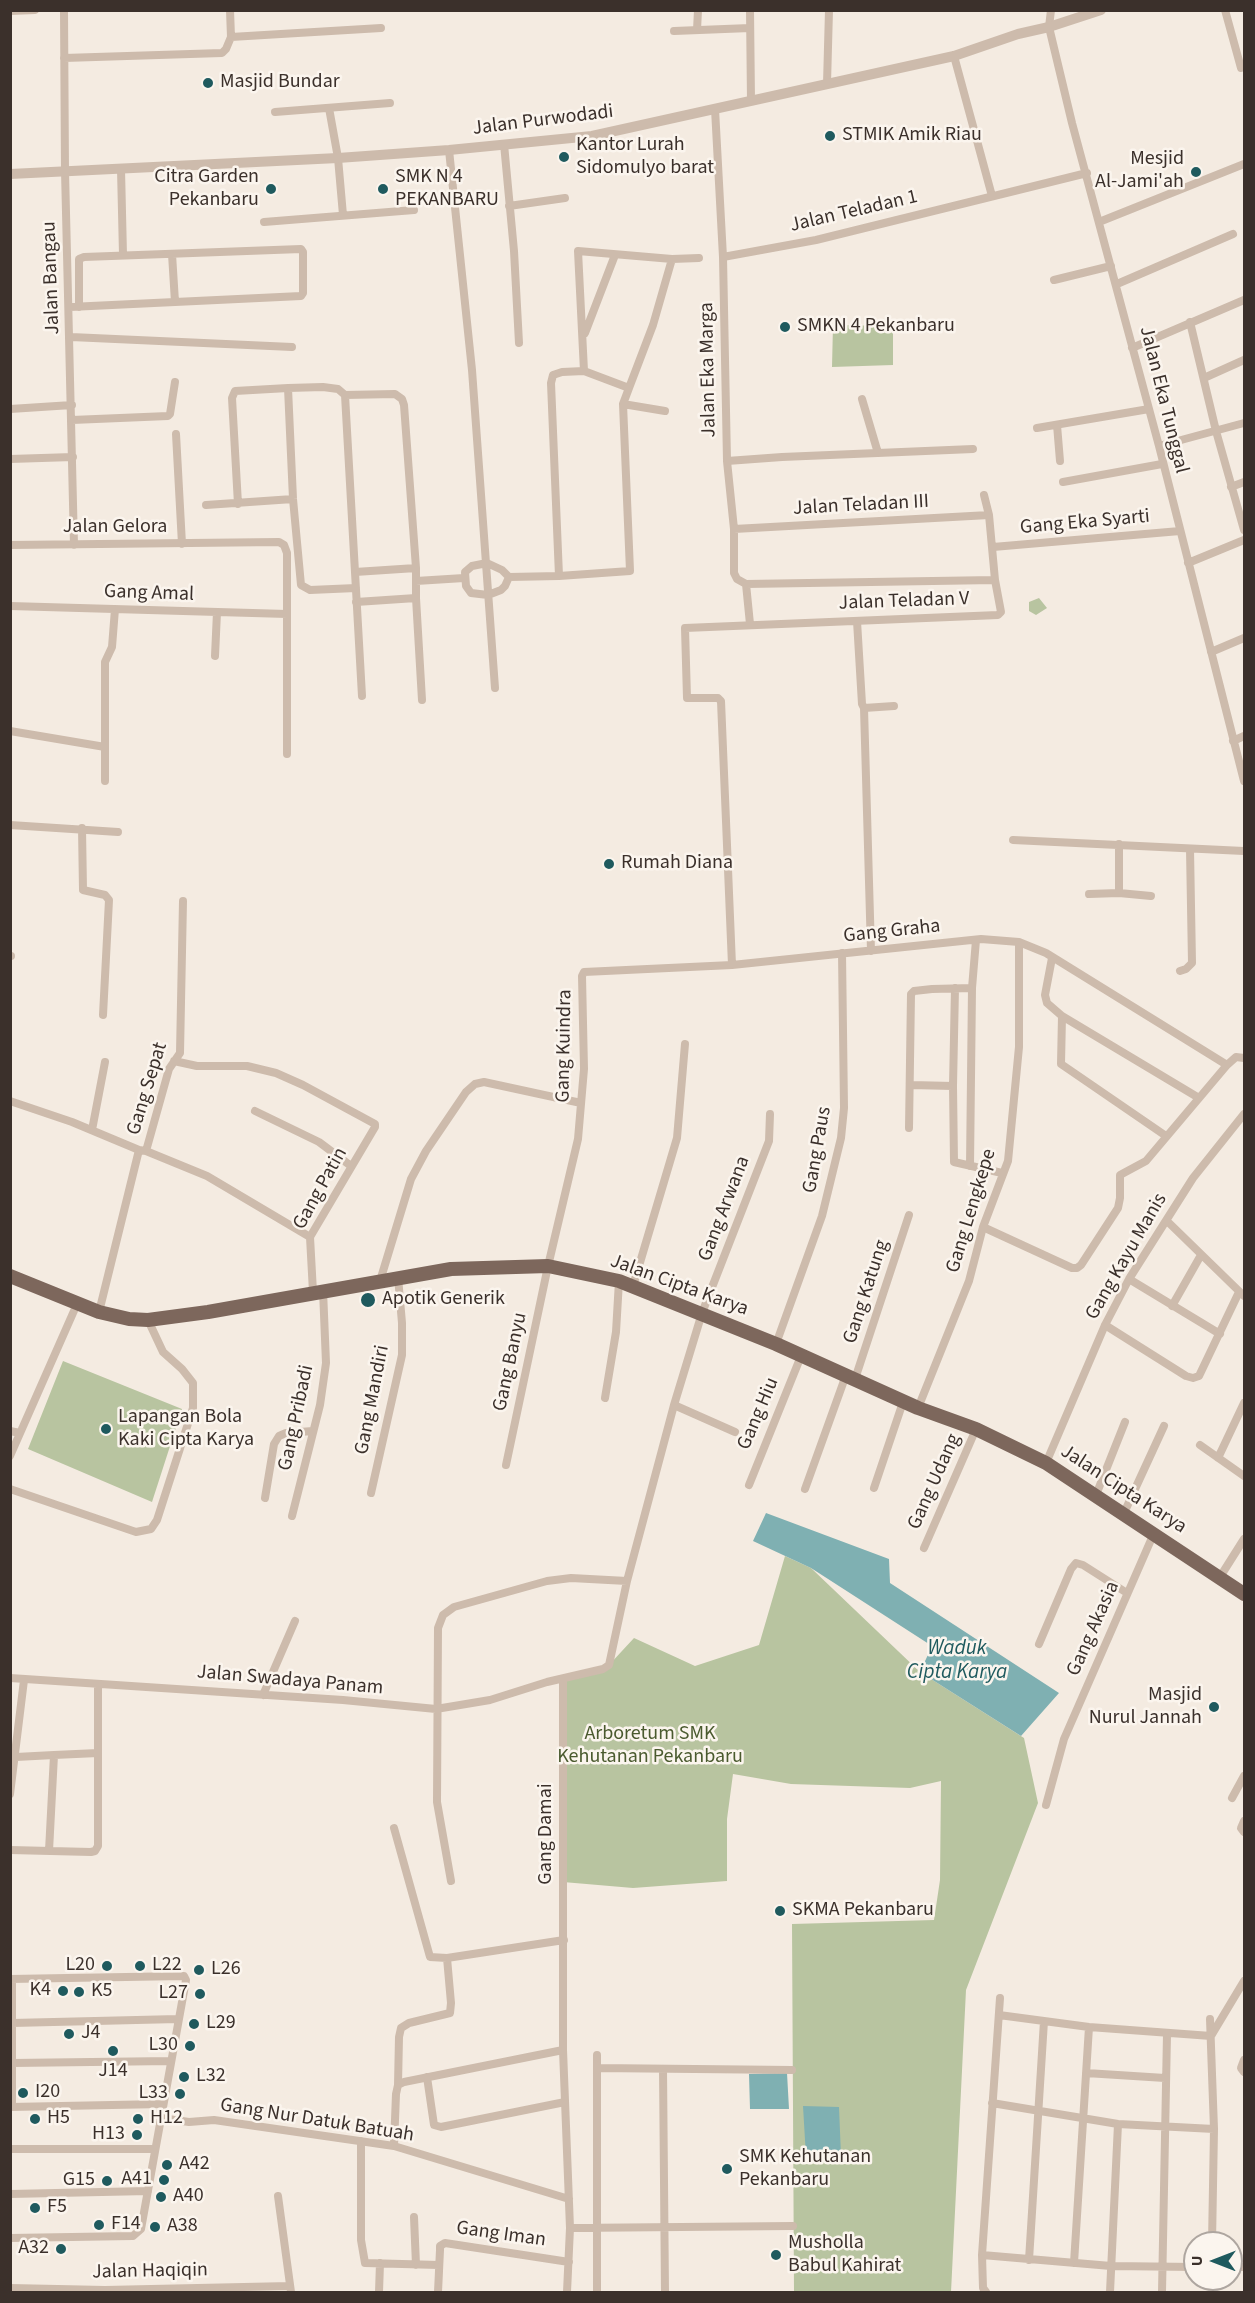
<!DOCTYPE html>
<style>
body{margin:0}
#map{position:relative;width:1255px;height:2303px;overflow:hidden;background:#f4ebe1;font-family:"Source Sans 3",sans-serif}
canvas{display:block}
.frame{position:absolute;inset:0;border:12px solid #3b302b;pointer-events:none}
.north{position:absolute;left:1183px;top:2231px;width:60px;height:60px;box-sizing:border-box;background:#fbf5ee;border:2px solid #aea6a0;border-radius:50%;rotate:270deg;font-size:16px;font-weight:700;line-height:24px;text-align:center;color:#3b302b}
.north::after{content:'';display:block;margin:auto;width:21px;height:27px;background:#1f5a5e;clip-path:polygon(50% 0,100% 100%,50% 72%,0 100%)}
</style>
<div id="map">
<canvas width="1255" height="2303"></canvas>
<div class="frame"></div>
<div class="north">U</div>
</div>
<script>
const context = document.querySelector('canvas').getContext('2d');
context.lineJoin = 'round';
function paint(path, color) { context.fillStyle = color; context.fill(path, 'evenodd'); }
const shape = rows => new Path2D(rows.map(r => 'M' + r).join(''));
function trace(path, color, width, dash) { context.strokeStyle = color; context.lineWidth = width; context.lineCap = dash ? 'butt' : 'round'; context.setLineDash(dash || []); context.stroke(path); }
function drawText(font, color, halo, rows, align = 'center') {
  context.font = font + ' "Source Sans 3",sans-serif'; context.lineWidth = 5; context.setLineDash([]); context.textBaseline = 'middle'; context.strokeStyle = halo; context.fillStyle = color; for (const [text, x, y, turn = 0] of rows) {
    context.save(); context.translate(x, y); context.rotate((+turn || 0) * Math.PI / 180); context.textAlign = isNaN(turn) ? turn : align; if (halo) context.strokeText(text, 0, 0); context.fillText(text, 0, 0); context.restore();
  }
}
const green = shape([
 [833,325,893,326,893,365,832,367],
 [1039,598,1047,608,1036,615,1029,611,1029,602],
 [63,1361,182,1409,152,1502,28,1449],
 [785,1556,811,1568,920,1672,1024,1738,1038,1803,966,1990,951,2292,794,2292,792,1924,934,1920,940,1880,941,1781,910,1788,791,1784,733,1774,727,1819,727,1881,633,1888,563,1882,563,1679,609,1665,634,1638,695,1666,759,1645]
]);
const water = shape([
 [766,1513,889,1559,890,1583,1059,1693,1021,1736,920,1672,932,1646,811,1568,753,1541],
 [787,2073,789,2109,750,2109,749,2074],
 [803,2106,839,2107,841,2156,806,2157]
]);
const minor = shape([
 [64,10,65,171,74,545],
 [230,10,231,37],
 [750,10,751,101],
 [1051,10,1049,27,1072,123,1159,446,1244,781],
 [1225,10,1241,68],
 [10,11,35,10],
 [697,30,698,10],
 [674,31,750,28],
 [954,56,992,196],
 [64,58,222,53,226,49,231,37,381,28],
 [827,84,829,10],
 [329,108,338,158,343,215],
 [715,109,723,257,727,461,734,529,734,573,737,579,746,584,750,624],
 [275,112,390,103],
 [504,144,514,251,519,343],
 [449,150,472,370,495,688],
 [121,169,123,255],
 [509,206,565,198],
 [264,222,414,210],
 [1099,222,1244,164],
 [172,254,175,302],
 [723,257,816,240,1087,173],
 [672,259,699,258],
 [1054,280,1111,266],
 [1117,284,1233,234],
 [70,307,301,296,303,293,303,252,301,249,84,257,79,259,79,307],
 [1190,322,1216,431,1244,530],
 [585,333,615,255],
 [71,337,292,347],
 [1132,348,1244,300],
 [1204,378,1244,360],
 [345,395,338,389,323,387,288,388,293,499,301,585,310,590,356,588],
 [862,399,878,453],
 [623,404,665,411],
 [10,409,72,405],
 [72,420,168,416,170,414,175,382],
 [1057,425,1060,461],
 [1037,428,1149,409],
 [176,434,182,544],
 [1159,446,1244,423],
 [10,459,73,457],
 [727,461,782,457,973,449],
 [1063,482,1162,464],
 [1231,487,1244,482],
 [238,504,232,398,235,391,288,388],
 [206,505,293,499],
 [734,529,989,515],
 [10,545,279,542,284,545,287,553,287,754],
 [993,547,1180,531],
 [487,563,502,570,509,577,505,586,501,590,488,595,471,593,466,586,465,572,472,566,487,563],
 [1188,563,1244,540],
 [355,572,416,568],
 [559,576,551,383,553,375,562,372,584,371,629,388,653,325,672,259,578,251,584,371],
 [509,577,559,576,630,571,623,404,629,388],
 [416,581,464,578],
 [746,584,995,580],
 [356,602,416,598],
 [10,606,287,614],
 [857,621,862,704,864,708,894,706],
 [1211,652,1244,638],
 [215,656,217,612],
 [362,696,345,395,395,394,402,399,404,405,416,568,416,598,422,700],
 [864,708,871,951],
 [10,731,105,747],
 [1233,741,1244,736],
 [105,781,105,662,112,647,115,609],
 [10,825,118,832],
 [82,828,83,890,105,895,109,900,103,1015],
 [1013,840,1244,851],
 [1119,893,1119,844],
 [1089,894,1119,893,1151,896],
 [10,956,11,956],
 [1052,958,1045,995,1047,1003,1062,1016,1061,1064,1166,1136],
 [732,965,721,701,718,698,687,698,685,628,998,615,1001,612,995,580,989,515,984,495],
 [1180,971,1186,969,1192,963,1190,849],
 [1062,1016,1199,1098],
 [174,1061,197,1066,247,1066,276,1073,303,1085,375,1124,375,1127,310,1237,313,1292],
 [911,1085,953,1086,954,1162,1002,1173],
 [953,1086,955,988],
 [10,1101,72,1122,139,1150],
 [255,1111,319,1142,351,1166],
 [909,1128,911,994,914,991,932,989,972,988],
 [92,1130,105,1062],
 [146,1151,207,1176,310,1237],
 [970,1166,972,988,976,940],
 [1167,1221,1244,1296],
 [983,1227,1072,1268,1077,1268,1081,1265,1118,1208,1120,1198,1120,1175,1146,1161,1227,1065,1236,1057,1244,1058],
 [1129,1279,1220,1334],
 [380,1281,411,1179,426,1151,466,1092,475,1084,484,1082,581,1103],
 [633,1286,677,1138,685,1044],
 [1172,1306,1201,1255],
 [99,1312,139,1150,146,1151,169,1069,180,1053,183,901],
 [1105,1325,1186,1376,1193,1378,1199,1376,1239,1292],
 [776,1344,822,1216,841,1138,844,1108,842,953],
 [855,1379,909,1215],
 [605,1398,616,1332,619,1281],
 [674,1405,735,1432],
 [918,1408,969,1281,983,1227,1008,1161,1019,1047,1019,942],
 [10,1431,20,1433],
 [1200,1445,1244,1476],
 [10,1456,77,1304],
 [1218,1458,1244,1403],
 [1046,1463,1105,1325,1129,1279,1193,1178,1244,1114],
 [506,1465,548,1266,578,1139,584,1069,582,976,584,972,732,965,981,939,1019,942,1046,953,1227,1065],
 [749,1485,801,1356],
 [874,1488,903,1402],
 [10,1489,136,1532,151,1529,157,1520,193,1408,193,1383,182,1369,163,1352,148,1320],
 [805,1489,846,1375],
 [371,1493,402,1355,402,1323,398,1277],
 [1096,1495,1125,1422],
 [265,1498,274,1444,279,1436,286,1433,313,1431],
 [1124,1513,1164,1426],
 [292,1516,320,1405,326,1363,323,1290],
 [924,1548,976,1429],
 [1220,1577,1244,1539],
 [1039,1644,1071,1569,1076,1563,1083,1565,1127,1593],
 [10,1678,343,1700,436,1709,490,1700,547,1682,603,1669,609,1665,627,1581,674,1405,702,1313,769,1141,770,1114],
 [563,1679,563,2050,570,2228,567,2292],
 [263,1695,295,1621],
 [54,1755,98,1753],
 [16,1757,54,1755,49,1851],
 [10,1794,24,1680],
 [1232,1798,1244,1776],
 [1046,1805,1064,1739,1154,1533],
 [1244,1821,1241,1828,1244,1832],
 [394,1828,430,1957,447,1958,564,1940],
 [10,1850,91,1852,95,1851,98,1846,98,1684],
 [451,1881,437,1802,438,1628,443,1615,454,1607,547,1581,571,1578,627,1581],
 [10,1979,184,1976,186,1980,141,2229,133,2236,10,2238],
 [12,1979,12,2107],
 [999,2015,1089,2027,1211,2036,1244,1981],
 [1210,2019,1214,2129,1212,2243],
 [12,2023,178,2019],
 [597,2055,597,2292],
 [1244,2060,1241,2068,1244,2072],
 [12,2063,171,2061],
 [597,2068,792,2070],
 [663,2069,665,2292],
 [1086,2073,1165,2078],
 [427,2077,434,2125,441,2127,565,2102],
 [398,2085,399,2037,401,2028,409,2023,450,2013,451,2003,447,1958],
 [992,2103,1118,2124,1214,2129],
 [10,2107,163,2104],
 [161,2118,189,2122,214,2120,394,2146,569,2199],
 [361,2141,361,2240,365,2263,439,2265],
 [394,2146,396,2094,398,2085,404,2082,563,2050],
 [10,2149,155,2149],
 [10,2194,148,2191],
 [278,2196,291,2292],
 [414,2217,416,2265],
 [570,2228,793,2226],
 [982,2255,1111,2266,1195,2267],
 [1029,2260,1044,2021],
 [1074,2263,1089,2027],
 [1231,2267,1244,2267],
 [10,2288,105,2290,290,2286],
 [379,2292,380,2263],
 [438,2292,440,2250,440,2246,445,2243,569,2262],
 [986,2292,983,2288,982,2255,1000,1998],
 [1110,2292,1118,2124],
 [1162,2292,1167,2034]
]);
const tertiary = shape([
 [10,174,338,158,449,150,592,136,954,56,1018,34,1049,27,1101,10]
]);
const primary = shape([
 [10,1276,99,1312,129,1319,148,1320,208,1312,451,1269,548,1266,619,1281,776,1344,918,1408,976,1429,1046,1463,1244,1594]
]);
const markers = [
 [208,83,6,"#1f5a5e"],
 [830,136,6,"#1f5a5e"],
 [564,157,6,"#1f5a5e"],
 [1196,172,6,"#1f5a5e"],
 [271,189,6,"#1f5a5e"],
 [383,189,6,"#1f5a5e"],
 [785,327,6,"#1f5a5e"],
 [609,864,6,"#1f5a5e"],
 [368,1300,8,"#1f5a5e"],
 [106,1429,6,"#1f5a5e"],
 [1214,1707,6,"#1f5a5e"],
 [780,1911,6,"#1f5a5e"],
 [107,1966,6,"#1f5a5e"],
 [140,1966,6,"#1f5a5e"],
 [199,1970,6,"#1f5a5e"],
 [63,1991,6,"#1f5a5e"],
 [79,1992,6,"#1f5a5e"],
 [200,1994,6,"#1f5a5e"],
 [194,2024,6,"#1f5a5e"],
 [69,2034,6,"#1f5a5e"],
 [190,2046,6,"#1f5a5e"],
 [113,2051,6,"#1f5a5e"],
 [184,2077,6,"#1f5a5e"],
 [23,2093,6,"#1f5a5e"],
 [180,2094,6,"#1f5a5e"],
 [35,2119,6,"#1f5a5e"],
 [138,2119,6,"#1f5a5e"],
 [137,2135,6,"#1f5a5e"],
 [167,2165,6,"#1f5a5e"],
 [727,2169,6,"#1f5a5e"],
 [164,2180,6,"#1f5a5e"],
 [107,2181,6,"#1f5a5e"],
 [161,2197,6,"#1f5a5e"],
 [35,2208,6,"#1f5a5e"],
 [99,2225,6,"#1f5a5e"],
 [155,2227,6,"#1f5a5e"],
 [61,2249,6,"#1f5a5e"],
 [776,2255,6,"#1f5a5e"]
];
const poiNames = [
 ["Masjid Bundar",220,83],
 ["STMIK Amik Riau",842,136],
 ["Kantor Lurah",576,146],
 ["Sidomulyo barat",576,169],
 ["Mesjid",1184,160,"right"],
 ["Al-Jami'ah",1184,183,"right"],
 ["Citra Garden",259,178,"right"],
 ["Pekanbaru",259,201,"right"],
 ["SMK N 4",395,178],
 ["PEKANBARU",395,201],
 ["SMKN 4 Pekanbaru",797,327],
 ["Rumah Diana",621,864],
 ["Apotik Generik",382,1300],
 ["Lapangan Bola",118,1418],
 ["Kaki Cipta Karya",118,1441],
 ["Masjid",1202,1696,"right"],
 ["Nurul Jannah",1202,1719,"right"],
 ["SKMA Pekanbaru",792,1911],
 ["L20",95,1966,"right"],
 ["L22",152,1966],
 ["L26",211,1970],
 ["K4",51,1991,"right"],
 ["K5",91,1992],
 ["L27",188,1994,"right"],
 ["L29",206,2024],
 ["J4",81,2034],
 ["L30",178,2046,"right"],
 ["J14",113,2072,"center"],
 ["L32",196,2077],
 ["I20",35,2093],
 ["L33",168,2094,"right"],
 ["H5",47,2119],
 ["H12",150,2119],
 ["H13",125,2135,"right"],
 ["SMK Kehutanan",739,2158],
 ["Pekanbaru",739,2181],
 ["A42",179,2165],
 ["A41",152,2180,"right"],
 ["G15",95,2181,"right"],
 ["A40",173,2197],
 ["F5",47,2208],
 ["F14",111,2225],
 ["A38",167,2227],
 ["Musholla",788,2244],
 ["Babul Kahirat",788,2267],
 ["A32",49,2249,"right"]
];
const streetNames = [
 ["Jalan Purwodadi",543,121,-7],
 ["Jalan Teladan 1",854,212,-13],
 ["Jalan Bangau",52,278,-92],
 ["Jalan Eka Marga",709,370,-91],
 ["Jalan Eka Tunggal",1163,400,76],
 ["Jalan Teladan III",861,506,-3],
 ["Gang Eka Syarti",1085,523,-5],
 ["Jalan Gelora",115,528],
 ["Gang Amal",149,594,2],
 ["Jalan Teladan V",904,602,-2],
 ["Gang Graha",892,932,-6],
 ["Gang Kuindra",565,1046,-89],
 ["Gang Sepat",148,1089,-73],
 ["Gang Paus",818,1150,-80],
 ["Gang Patin",321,1189,-61],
 ["Gang Arwana",725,1209,-69],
 ["Gang Lengkepe",972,1211,-73],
 ["Gang Kayu Manis",1127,1257,-60],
 ["Jalan Cipta Karya",679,1286,20],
 ["Gang Katung",867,1292,-72],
 ["Gang Banyu",511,1362,-78],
 ["Gang Mandiri",373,1400,-79],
 ["Gang Hiu",759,1414,-67],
 ["Gang Pribadi",297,1418,-78],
 ["Gang Udang",935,1482,-66],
 ["Jalan Cipta Karya",1123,1490,33],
 ["Gang Akasia",1094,1629,-66],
 ["Jalan Swadaya Panam",290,1681,5],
 ["Gang Damai",547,1834,-90],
 ["Gang Nur Datuk Batuah",317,2121,9],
 ["Gang Iman",501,2235,8],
 ["Jalan Haqiqin",150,2272,-1]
];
const parkNames = [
 ["Arboretum SMK",650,1735],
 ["Kehutanan Pekanbaru",650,1758]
];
const waterNames = [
 ["Waduk",957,1649],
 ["Cipta Karya",957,1673]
];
paint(green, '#b8c4a0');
paint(water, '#7fb0b2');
trace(minor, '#cdbbac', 8);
trace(tertiary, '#cdbbac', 10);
trace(primary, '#7d675c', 14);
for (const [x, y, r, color] of markers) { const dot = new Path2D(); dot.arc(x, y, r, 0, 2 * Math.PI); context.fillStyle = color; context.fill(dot); trace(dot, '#fbf5ee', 2); }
drawText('20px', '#3b302b', '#fbf5ee', poiNames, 'left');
drawText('20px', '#3b302b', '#fbf5ee', streetNames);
drawText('20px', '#4a5a2e', '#fbf5ee', parkNames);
drawText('italic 21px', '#1f5a5e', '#fbf5ee', waterNames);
</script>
